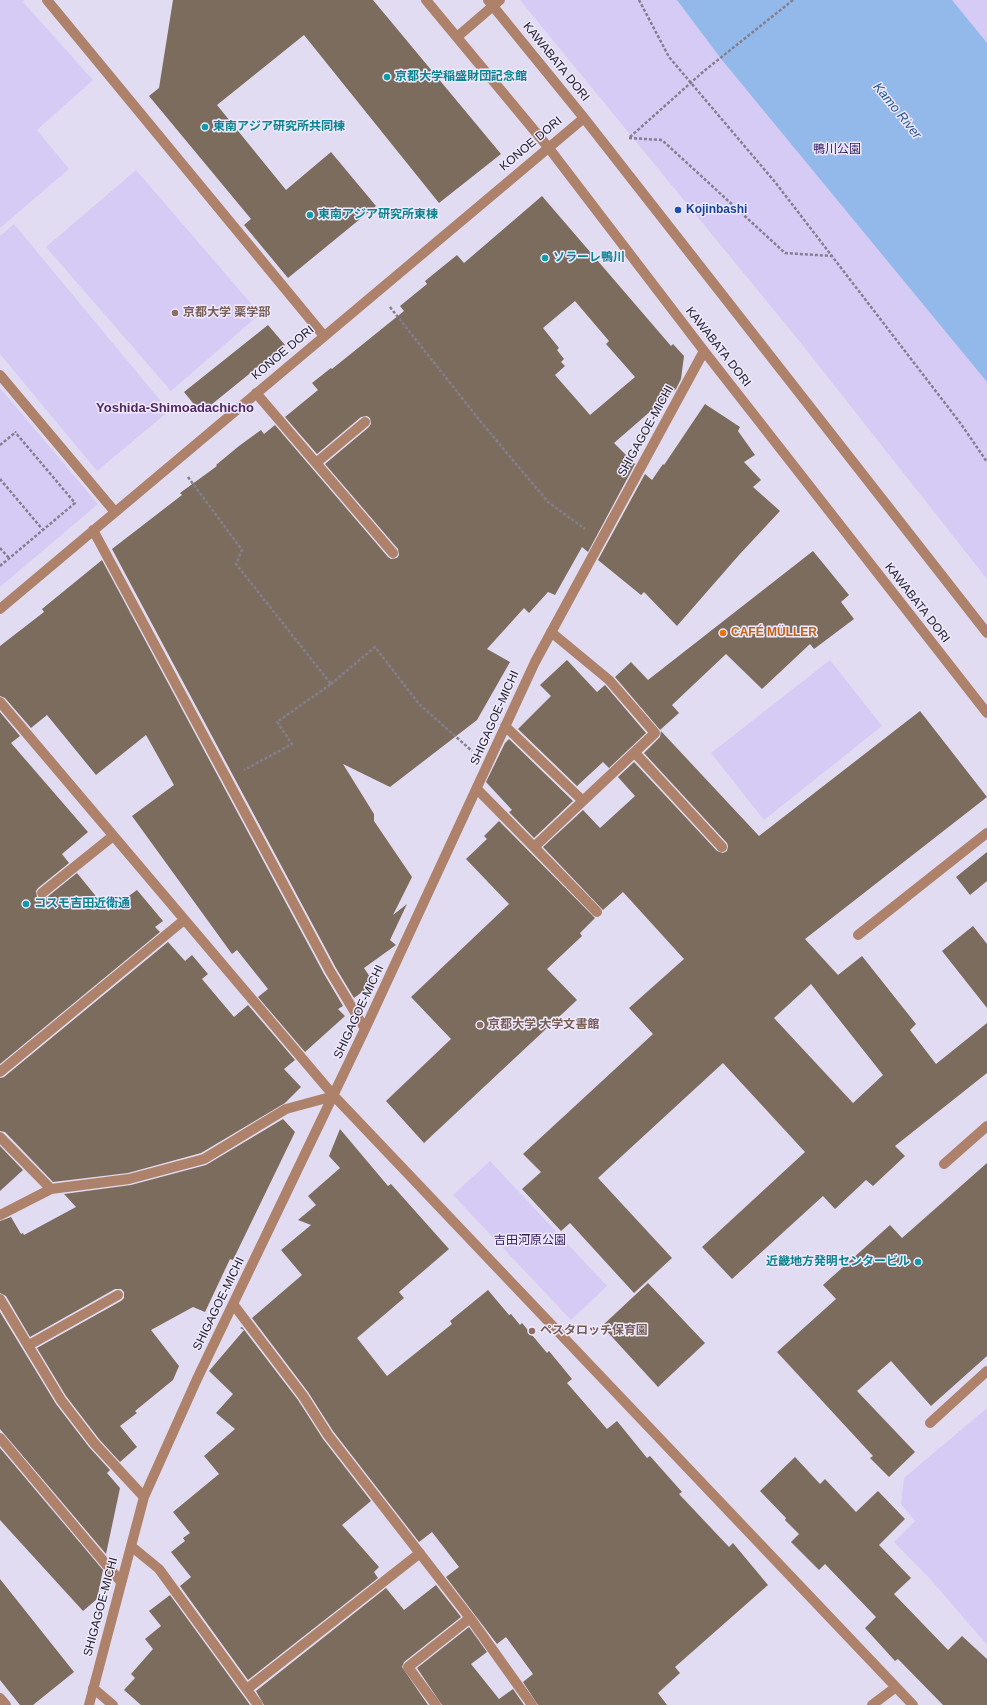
<!DOCTYPE html>
<meta charset="utf-8">
<style>
body{margin:0}
canvas{display:block;background:#e1dcf1}
</style>
<canvas width="987" height="1705"></canvas>
<script>
const context = document.querySelector('canvas').getContext('2d');
context.lineJoin = 'round';
function paint(path, color) { context.fillStyle = color; context.fill(path, 'evenodd'); }
const shape = rows => new Path2D(rows.map(r => 'M' + r).join(''));
function trace(path, color, width, dash) { context.strokeStyle = color; context.lineWidth = width; context.lineCap = dash ? 'butt' : 'round'; context.setLineDash(dash || []); context.stroke(path); }
function drawText(font, color, halo, rows, align = 'center') {
  context.font = font + ' Helvetica,"Noto Sans JP",sans-serif'; context.lineWidth = 3; context.setLineDash([]); context.textBaseline = 'middle'; context.strokeStyle = halo; context.fillStyle = color; for (const [text, x, y, turn = 0] of rows) {
    context.save(); context.translate(x, y); context.rotate((+turn || 0) * Math.PI / 180); context.textAlign = isNaN(turn) ? turn : align; if (halo) context.strokeText(text, 0, 0); context.fillText(text, 0, 0); context.restore();
  }
}
const green = shape([
 [0,0,25,0,23,2,93,80,37,130,69,169,0,228],
 [520,0,987,0,987,579,800,342],
 [136,170,260,314,171,391,46,247],
 [14,224,169,411,97,471,0,354,0,236],
 [0,388,98,504,0,587],
 [830,660,882,726,764,820,711,753],
 [490,1161,607,1286,571,1320,453,1195],
 [987,1408,987,1645,932,1581,894,1542,915,1521,901,1504,904,1478]
]);
const water = shape([
 [677,0,952,0,987,43,987,382,722,60]
]);
const building = shape([
 [173,0,373,0,501,154,439,203,304,35,217,105,286,190,331,152,376,206,288,278,244,225,251,219,149,96,159,88],
 [542,196,671,346,673,344,684,356,681,379,676,389,614,443,635,464,588,552,582,547,555,595,548,592,529,613,524,608,487,649,510,662,477,720,390,787,343,764,374,814,374,821,412,877,393,915,407,904,390,940,396,945,364,968,374,983,354,998,336,968,112,549,182,495,180,493,217,466,216,465,239,446,261,430,264,434,275,425,388,557,391,559,397,558,399,555,398,549,325,464,369,427,371,424,370,418,367,416,361,417,317,454,285,417,318,390,312,383,331,368,332,369,404,311,400,306,427,284,425,281,457,255,464,263],
 [575,301,609,341,606,344,635,377,590,415,555,375,565,366,561,362,564,359,557,350,559,348,543,328],
 [268,325,285,345,201,413,184,392],
 [705,404,740,427,738,431,755,455,744,462,761,480,753,487,780,511,739,555,677,626,644,592,641,595,598,560,645,474,652,480,663,464,664,465],
 [813,551,849,595,841,602,854,619,814,649,810,644,762,689,726,654,672,705,679,713,660,730,759,836,920,711,987,797,805,939,838,975,862,956,916,1024,910,1030,936,1064,987,1023,987,1073,895,1146,905,1156,873,1186,866,1180,835,1209,823,1196,732,1279,702,1247,805,1152,723,1063,598,1178,672,1258,634,1293,570,1223,561,1231,522,1189,541,1172,523,1154,653,1034,629,1008,684,959,623,892,603,910,543,847,583,810,600,828,635,796,618,777,634,762,717,851,723,853,727,851,728,846,727,843,644,753,660,737,661,731,615,677,631,662,648,680],
 [811,984,883,1075,853,1103,774,1018],
 [102,560,324,974,343,1006,338,1009,345,1016,305,1052,258,997,268,989,237,950,232,954,132,816,174,785,146,735,96,775,47,715,31,728,5,698,0,696,0,646,44,612,42,609],
 [567,660,597,692,605,685,646,733,609,768,603,762,577,786,518,729,551,696,540,685],
 [0,712,20,736,11,743,88,832,62,854,69,863,38,888,36,891,37,897,40,899,46,898,77,873,108,911,137,890,163,921,155,927,160,932,0,1064],
 [509,739,573,801,534,838,509,812,512,810,486,782,505,743],
 [499,821,595,918,580,933,582,936,547,969,577,1000,424,1143,386,1101,451,1039,411,997,509,904,466,859,487,839,484,836],
 [987,852,987,881,970,895,956,877],
 [973,926,987,944,987,1008,942,951],
 [168,942,185,961,192,955,208,974,202,979,234,1017,248,1005,295,1060,284,1069,301,1087,285,1103,201,1153,128,1173,53,1182,5,1132,0,1131,0,1078,4,1077],
 [283,1119,295,1132,233,1260,230,1259,205,1312,193,1307,151,1330,179,1366,173,1380,135,1411,137,1413,120,1426,137,1447,120,1462,99,1439,66,1396,37,1348,121,1301,124,1298,124,1292,121,1289,115,1289,30,1337,6,1296,0,1293,0,1221,11,1217,21,1234,23,1233,24,1235,76,1207,64,1194,131,1185,206,1165],
 [340,1129,388,1186,391,1184,449,1249,399,1292,404,1298,357,1338,387,1376,452,1324,450,1321,488,1290,509,1315,511,1314,520,1325,522,1323,547,1353,549,1351,572,1379,567,1383,607,1429,617,1421,647,1458,650,1456,682,1492,679,1494,729,1547,733,1543,768,1585,675,1667,680,1673,658,1693,667,1705,538,1705,523,1682,533,1674,506,1637,497,1644,446,1577,459,1567,432,1532,419,1542,333,1431,308,1392,252,1318,302,1275,281,1250,311,1225,298,1220,316,1205,308,1196,340,1168,329,1156],
 [0,1146,23,1170,0,1191],
 [987,1163,987,1356,931,1406,891,1361,857,1391,915,1452,889,1477,870,1458,873,1456,777,1352,836,1299,823,1285,890,1225,902,1238],
 [648,1283,705,1343,658,1387,602,1326],
 [0,1312,56,1404,89,1447,110,1470,107,1473,120,1488,106,1554,0,1429],
 [242,1327,298,1400,323,1439,371,1501,342,1525,379,1567,374,1572,378,1578,248,1680,180,1586,191,1577,171,1552,185,1541,183,1538,190,1533,173,1512,219,1474,204,1456,235,1429,216,1413,233,1394,209,1371,244,1330,240,1328],
 [0,1448,103,1570,97,1599,83,1611,0,1520],
 [795,1457,820,1484,825,1479,856,1512,878,1491,905,1519,879,1545,911,1578,894,1594,948,1650,962,1636,987,1659,987,1705,943,1705,898,1659,895,1661,865,1628,876,1617,825,1564,819,1570,791,1542,799,1534,785,1520,786,1518,760,1491],
 [0,1579,74,1672,33,1705,20,1705,0,1680],
 [436,1585,461,1617,404,1662,402,1667,428,1705,264,1705,256,1691,386,1588,404,1610],
 [170,1595,250,1705,141,1705,124,1690,135,1678,131,1674,153,1649,145,1639,161,1626,149,1611],
 [469,1627,487,1652,471,1664,499,1699,513,1689,524,1705,442,1705,417,1668]
]);
const path = shape([
 [639,0,669,57,775,182,961,424,987,462],
 [630,137,704,71,793,0],
 [629,138,662,140,785,253,832,256],
 [390,307,481,422,548,502,585,529],
 [0,445,16,432],
 [188,477,242,550,236,564,331,684,277,722,292,744,244,770],
 [0,479,43,530],
 [0,548,9,558],
 [0,566,75,503,15,432],
 [331,684,375,647,419,704,472,751]
]);
const minor = shape([
 [47,0,324,336],
 [426,0,548,147,704,351,987,713],
 [488,0,584,118,987,633],
 [457,37,500,0],
 [0,375,115,512],
 [256,393,393,553],
 [316,463,365,422],
 [93,530,330,971,365,1029],
 [0,609,584,118],
 [0,702,334,1096,913,1705],
 [505,726,583,801],
 [635,753,722,847],
 [477,789,534,847,655,733,609,680,551,632],
 [534,847,597,912],
 [42,893,113,836],
 [858,935,987,833],
 [0,1072,184,920],
 [0,1137,51,1189],
 [944,1164,987,1126],
 [0,1215,51,1189,129,1179,204,1159,286,1109,334,1096],
 [0,1299,61,1400,94,1443,144,1497],
 [233,1304,303,1396,328,1435,470,1618,532,1705],
 [29,1345,118,1295],
 [930,1423,987,1371],
 [0,1438,121,1582],
 [131,1546,159,1569,258,1705],
 [93,1688,113,1705],
 [247,1689,420,1553],
 [0,1698,6,1705],
 [89,1705,144,1497,197,1379,365,1029,535,662,704,351],
 [436,1705,408,1667,470,1618],
 [872,1705,896,1687]
]);
const markers = [
 [387,77,4,"#0f9aa8"],
 [205,127,4,"#0f9aa8"],
 [678,210,4,"#1a4fb4"],
 [310,215,4,"#0f9aa8"],
 [545,258,4,"#0f9aa8"],
 [175,313,4,"#8d6e63"],
 [723,633,4,"#e8710a"],
 [26,904,4,"#0f9aa8"],
 [480,1025,4,"#8d6e63"],
 [918,1262,4,"#0f9aa8"],
 [532,1331,4,"#8d6e63"]
];
const streetNames = [
 ["KAWABATA DORI",556,62,51],
 ["KONOE DORI",531,144,-40],
 ["KAWABATA DORI",718,347,52],
 ["KONOE DORI",283,353,-40],
 ["SHIGAGOE-MICHI",646,431,-61],
 ["KAWABATA DORI",917,603,52],
 ["SHIGAGOE-MICHI",495,718,-66],
 ["SHIGAGOE-MICHI",359,1012,-65],
 ["SHIGAGOE-MICHI",219,1304,-64],
 ["SHIGAGOE-MICHI",101,1607,-75]
];
const cultureNames = [
 ["京都大学稲盛財団記念館",395,77],
 ["東南アジア研究所共同棟",213,127],
 ["東南アジア研究所東棟",318,215],
 ["ソラーレ鴨川",553,258],
 ["コスモ吉田近衛通",34,904],
 ["近畿地方発明センタービル",910,1262,"right"]
];
const parkNames = [
 ["鴨川公園",837,150],
 ["吉田河原公園",530,1241]
];
const transitNames = [
 ["Kojinbashi",686,210]
];
const educationNames = [
 ["京都大学 薬学部",183,313],
 ["京都大学 大学文書館",488,1025],
 ["ペスタロッチ保育園",540,1331]
];
const foodNames = [
 ["CAFÉ MÜLLER",731,633]
];
const waterNames = [
 ["Kamo River",897,111,51]
];
const neighbourhoodNames = [
 ["Yoshida-Shimoadachicho",175,408]
];
paint(green, '#d6cbf5');
paint(water, '#92b9ea');
paint(building, '#7b6c5e');
trace(path, '#837f8e', 2.5, [3, 2]);
trace(minor, '#ae816b', 10);
for (const [x, y, r, color] of markers) { const dot = new Path2D(); dot.arc(x, y, r, 0, 2 * Math.PI); context.fillStyle = color; context.fill(dot); trace(dot, '#eee9fe', 1.5); }
drawText('12px', '#232129', '#eee9fe', streetNames);
drawText('bold 12px', '#0d838f', '#eee9fe', cultureNames, 'left');
drawText('12px', '#341a5d', '#eee9fe', parkNames);
drawText('bold 12px', '#164399', '#eee9fe', transitNames, 'left');
drawText('bold 12px', '#785e54', '#eee9fe', educationNames, 'left');
drawText('bold 12px', '#c56008', '#eee9fe', foodNames, 'left');
drawText('italic 13px', '#215490', '#eee9fe', waterNames);
drawText('bold 13px', '#4f2960', '#eee9fe', neighbourhoodNames);
</script>
